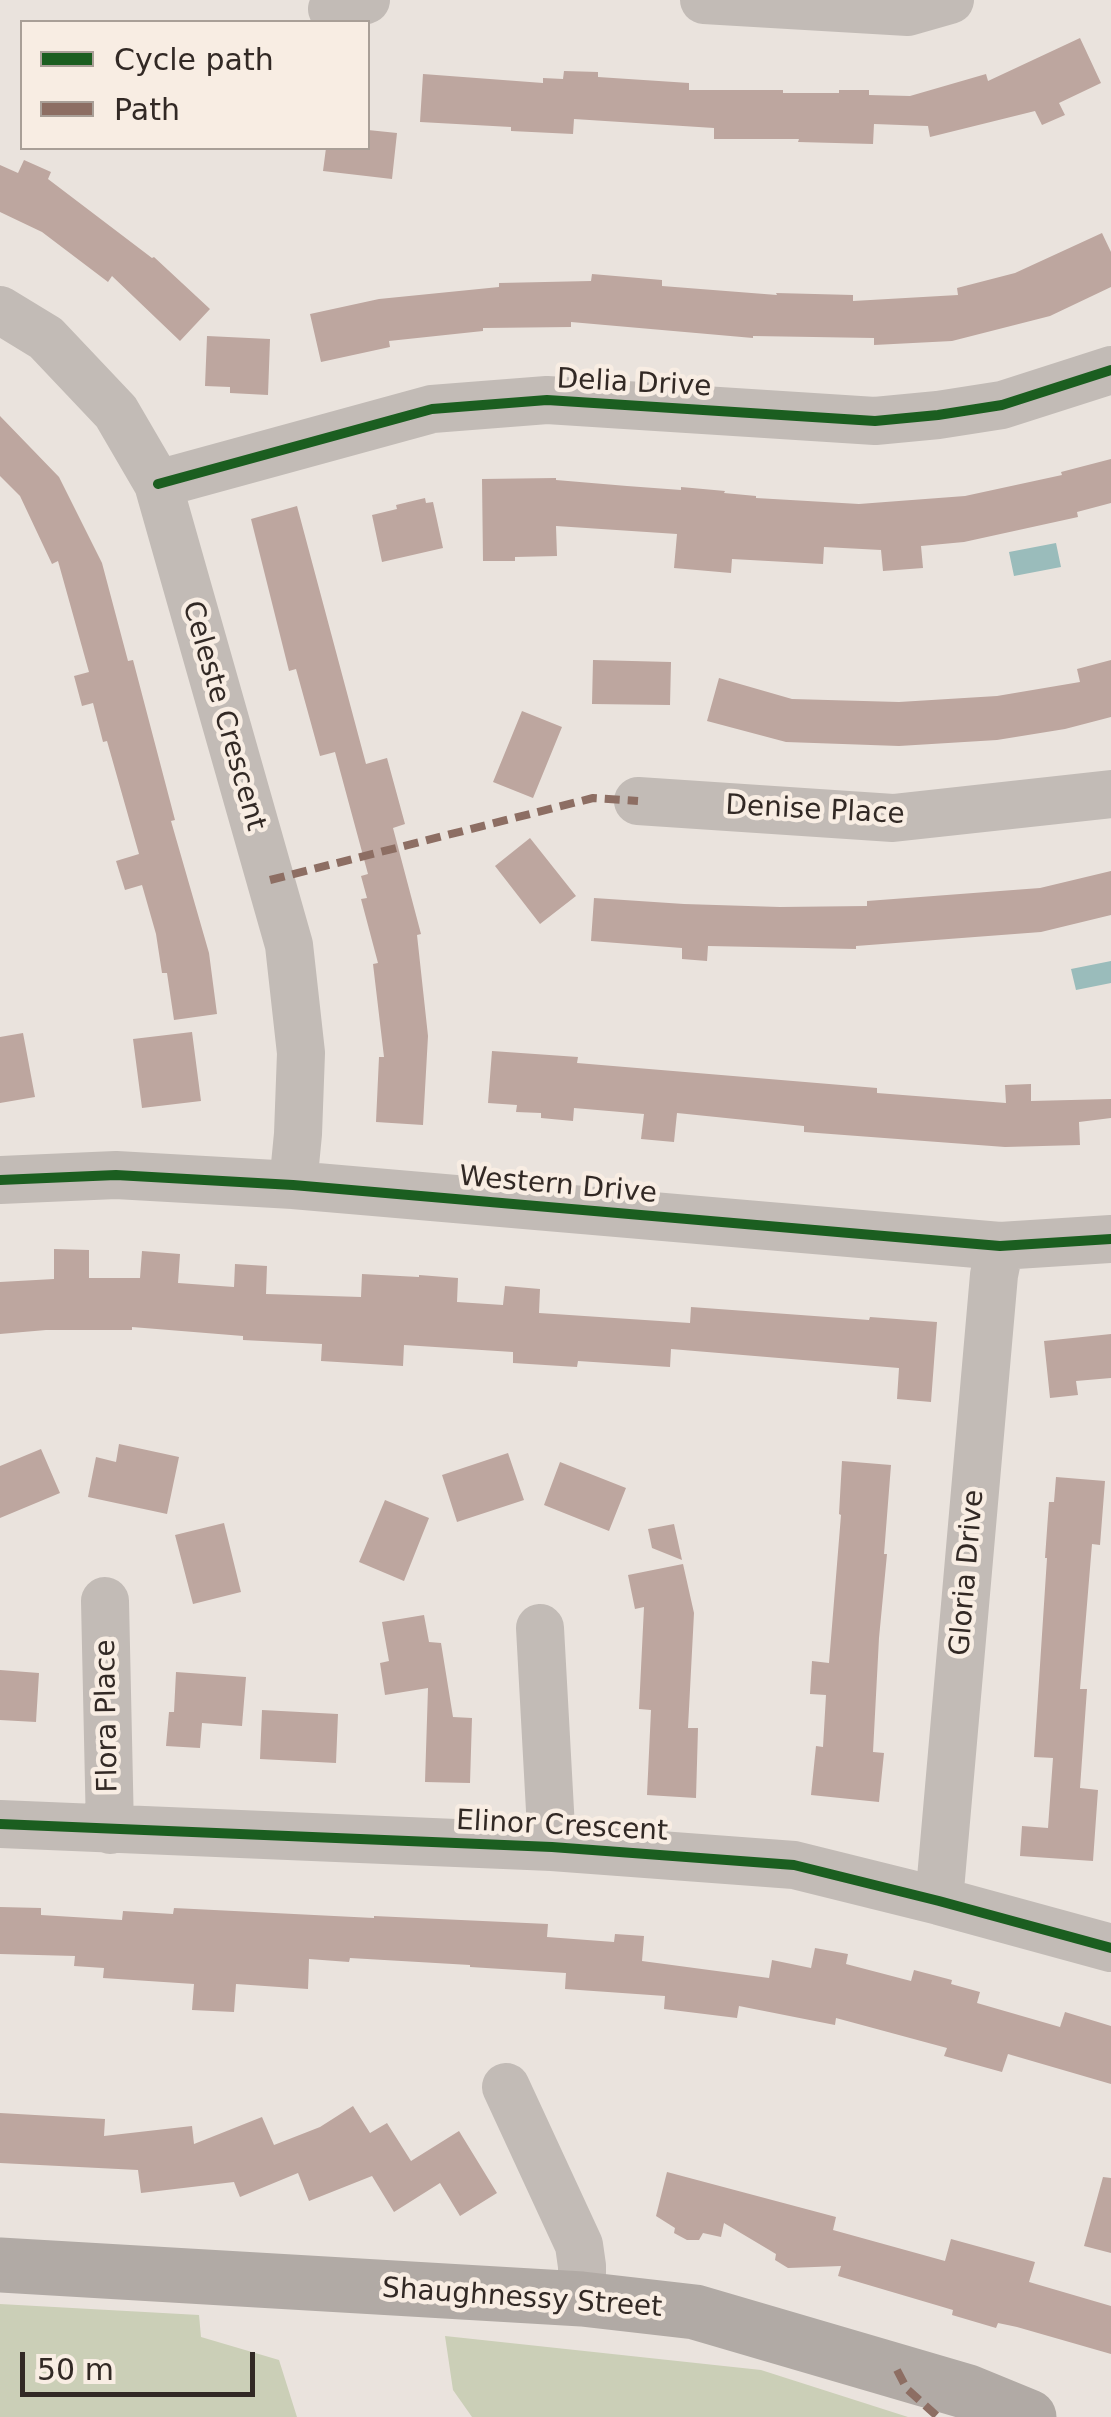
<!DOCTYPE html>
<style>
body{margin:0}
#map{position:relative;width:1111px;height:2417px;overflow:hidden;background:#eae3dd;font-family:"DejaVu Sans",sans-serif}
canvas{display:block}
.legend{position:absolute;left:20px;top:20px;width:350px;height:130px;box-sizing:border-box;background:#f8ede3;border:2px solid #a99f97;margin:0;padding:12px 18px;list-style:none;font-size:30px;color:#322925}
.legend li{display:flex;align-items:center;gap:20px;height:50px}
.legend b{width:50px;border:2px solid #a99f97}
.scale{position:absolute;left:20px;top:2352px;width:235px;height:45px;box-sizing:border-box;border:5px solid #322925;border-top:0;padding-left:12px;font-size:30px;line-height:35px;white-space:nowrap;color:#322925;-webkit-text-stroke:8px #f8ede3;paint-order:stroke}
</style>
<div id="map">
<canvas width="1111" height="2417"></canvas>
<ul class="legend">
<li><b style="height:12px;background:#1b5e20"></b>Cycle path</li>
<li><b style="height:12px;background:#8d6e63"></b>Path</li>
</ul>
<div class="scale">50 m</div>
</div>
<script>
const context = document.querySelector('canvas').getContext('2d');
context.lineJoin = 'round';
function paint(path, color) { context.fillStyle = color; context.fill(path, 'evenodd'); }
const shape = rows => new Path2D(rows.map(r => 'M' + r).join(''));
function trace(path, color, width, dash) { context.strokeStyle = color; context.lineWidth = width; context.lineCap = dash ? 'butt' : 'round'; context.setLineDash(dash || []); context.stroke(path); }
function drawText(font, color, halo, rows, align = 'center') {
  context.font = font + ' "DejaVu Sans",sans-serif'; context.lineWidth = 9; context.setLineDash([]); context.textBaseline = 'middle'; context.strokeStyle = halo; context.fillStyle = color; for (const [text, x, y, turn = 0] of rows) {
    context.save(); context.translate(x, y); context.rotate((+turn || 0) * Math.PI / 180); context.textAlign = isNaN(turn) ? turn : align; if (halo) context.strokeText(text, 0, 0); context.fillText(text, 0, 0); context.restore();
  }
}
const green = shape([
 [0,2304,199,2315,201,2337,279,2360,297,2417,0,2417],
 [445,2336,761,2370,908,2417,472,2417,453,2390]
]);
const water = shape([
 [1056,543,1061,567,1014,576,1009,552],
 [1111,961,1111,983,1076,990,1071,969]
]);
const building = shape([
 [1080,38,1101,83,1059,103,1065,115,1042,125,1035,111,930,137,928,126,874,124,873,144,798,142,799,139,714,139,714,128,574,119,573,134,511,131,511,127,420,122,423,74,543,83,543,78,563,79,564,71,598,72,598,77,689,83,689,90,783,90,783,93,839,93,839,90,869,90,869,95,910,96,986,74,988,81],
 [368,130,397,133,392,179,323,171,326,148,368,148],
 [24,160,51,172,48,179,152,258,154,257,210,309,180,341,112,276,108,282,42,232,0,212,0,165,18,173],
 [1102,233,1111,252,1111,287,1050,316,952,341,874,345,874,338,753,336,753,338,571,322,571,327,483,328,483,331,389,341,390,347,321,362,310,314,379,299,499,287,499,283,591,281,592,274,662,280,662,286,777,295,776,293,853,295,853,301,958,295,957,288,1015,273],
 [207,336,270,339,268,395,230,393,230,387,205,386],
 [0,416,59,477,102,563,128,661,133,660,175,820,171,821,209,953,217,1014,174,1020,167,973,162,973,156,934,142,885,125,890,116,861,139,854,107,741,103,742,93,703,82,706,74,676,89,672,58,561,52,564,20,496,0,476],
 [1111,459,1111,503,1077,512,1078,517,964,542,921,546,923,568,883,571,881,550,824,547,823,564,732,559,731,573,674,568,677,534,556,526,557,556,515,557,515,561,483,561,482,479,556,478,556,480,627,486,681,490,681,487,725,491,724,493,756,496,756,498,859,504,965,496,1062,475,1061,472],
 [425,498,426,503,433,502,443,548,382,562,372,515,397,509,396,505],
 [297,506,366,764,387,758,405,824,393,828,421,934,417,935,428,1036,423,1125,376,1122,379,1057,384,1057,373,964,378,963,361,899,367,898,361,876,368,874,335,752,320,756,296,669,289,671,251,519],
 [593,660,671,662,670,705,592,704],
 [1111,660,1111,717,1065,729,997,740,899,746,786,742,707,721,719,678,792,699,899,702,997,696,1080,682,1077,669],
 [522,711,562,727,533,798,493,782],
 [530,838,576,896,540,924,495,866],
 [1111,871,1111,915,1041,932,856,946,856,949,708,946,707,961,682,959,682,948,591,941,594,898,684,904,780,907,867,906,867,901,1040,888],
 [192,1032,201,1101,142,1108,133,1039],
 [23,1033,35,1097,0,1103,0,1037],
 [492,1051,578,1057,577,1063,877,1088,877,1093,1006,1103,1005,1085,1031,1084,1031,1101,1111,1099,1111,1118,1079,1122,1080,1145,1005,1147,804,1132,804,1126,677,1113,674,1142,641,1139,644,1114,574,1108,573,1121,541,1118,541,1113,516,1112,517,1105,488,1103],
 [54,1249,89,1250,89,1278,140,1278,142,1251,180,1254,178,1283,234,1287,235,1264,267,1266,266,1294,361,1297,362,1274,419,1277,419,1275,458,1278,457,1302,503,1305,505,1286,540,1289,539,1313,690,1323,691,1307,869,1320,870,1317,937,1322,931,1402,897,1399,899,1368,671,1349,670,1367,578,1361,577,1367,513,1363,513,1352,404,1345,403,1366,321,1361,322,1344,243,1340,243,1336,132,1327,132,1330,46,1330,0,1334,0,1282,54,1279],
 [1111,1334,1111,1378,1076,1381,1078,1395,1050,1398,1044,1341],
 [119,1444,179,1457,167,1514,88,1497,96,1457,116,1462],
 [41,1449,60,1493,0,1518,0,1466],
 [508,1453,524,1500,457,1522,442,1475],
 [842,1461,891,1465,884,1554,887,1554,879,1638,873,1752,884,1753,879,1802,811,1795,816,1746,823,1747,826,1695,810,1694,812,1661,829,1663,841,1515,839,1514],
 [560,1462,626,1488,609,1531,544,1505],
 [1056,1477,1105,1481,1100,1545,1092,1544,1080,1689,1087,1689,1080,1788,1098,1790,1093,1861,1020,1856,1022,1826,1048,1828,1053,1758,1034,1757,1047,1558,1045,1558,1049,1502,1054,1502],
 [385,1500,429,1518,404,1581,359,1562],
 [224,1523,241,1592,193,1604,175,1535],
 [674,1524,682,1560,652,1548,648,1529],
 [683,1564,694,1613,688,1728,698,1728,696,1798,647,1795,651,1710,639,1709,644,1607,635,1609,628,1575],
 [424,1615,429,1642,441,1643,453,1717,472,1718,470,1783,425,1782,428,1688,385,1695,380,1663,389,1661,382,1622],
 [0,1670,39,1673,36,1722,0,1720],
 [176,1672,246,1677,242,1726,202,1723,200,1748,166,1746,169,1712,174,1712],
 [262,1710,338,1714,336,1763,260,1759],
 [0,1907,41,1908,41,1915,122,1920,123,1911,173,1914,174,1908,374,1918,374,1916,548,1924,547,1937,614,1942,615,1934,644,1936,642,1961,769,1978,772,1960,811,1968,815,1948,848,1954,846,1964,911,1981,914,1970,952,1980,951,1984,980,1992,977,2003,1060,2027,1065,2012,1111,2026,1111,2084,1008,2054,1002,2072,944,2056,947,2048,836,2018,835,2025,739,2006,737,2018,664,2009,665,1996,565,1989,566,1973,470,1967,470,1965,350,1958,349,1962,309,1959,308,1989,236,1984,234,2012,192,2010,194,1984,103,1978,104,1968,74,1966,75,1956,0,1954],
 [353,2106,370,2133,387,2123,411,2161,459,2131,497,2193,460,2216,440,2183,394,2212,372,2176,309,2201,298,2173,240,2197,234,2182,141,2193,138,2170,0,2163,0,2113,105,2119,104,2136,192,2126,194,2144,262,2117,274,2145,320,2127],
 [667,2172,836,2217,833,2230,945,2261,951,2239,1035,2262,1029,2282,1111,2306,1111,2354,1017,2327,998,2323,996,2328,952,2315,953,2310,838,2276,841,2266,788,2268,775,2260,776,2254,724,2223,721,2237,703,2233,699,2240,687,2240,674,2233,675,2228,656,2216],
 [1103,2177,1111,2178,1111,2253,1084,2246]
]);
const minor = shape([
 [704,0,908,12,950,0],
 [332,9,366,0],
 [0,310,46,338,116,412,158,484,289,945,301,1053,298,1134,293,1185],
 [158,484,432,409,547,400,875,421,938,415,1002,405,1111,370],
 [638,801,893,818,1111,794],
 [0,1180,116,1175,293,1185,1000,1246,1111,1239],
 [105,1601,110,1830],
 [540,1628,552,1847],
 [0,1824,552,1847,794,1865,939,1901,1111,1948],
 [939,1901,994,1275,1000,1246],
 [506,2087,579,2245,582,2266,582,2299]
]);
const major = shape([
 [0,2265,582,2299,695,2312,968,2392,1029,2417]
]);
const quiet = shape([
 [270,880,593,798,638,801],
 [897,2370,907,2389,938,2417]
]);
const cycleway = shape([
 [158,484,432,409,547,400,875,421,938,415,1002,405,1111,370],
 [0,1180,116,1175,293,1185,1000,1246,1111,1239],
 [0,1824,552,1847,794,1865,939,1901,1111,1948]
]);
const streetNames = [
 ["Delia Drive",634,384,3],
 ["Celeste Crescent",223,716,74],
 ["Denise Place",815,811,3],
 ["Western Drive",558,1186,5],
 ["Gloria Drive",968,1573,-85],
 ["Flora Place",108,1716,-91],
 ["Elinor Crescent",562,1827,3],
 ["Shaughnessy Street",522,2299,4]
];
paint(green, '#cbcfb7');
paint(water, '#9abcbb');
paint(building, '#bda69f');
trace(minor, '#c2bbb6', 48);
trace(major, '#b1aaa5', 55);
trace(quiet, '#8d6e63', 8, [15, 8]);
trace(cycleway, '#1b5e20', 10);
drawText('28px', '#322925', '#f8ede3', streetNames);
</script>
